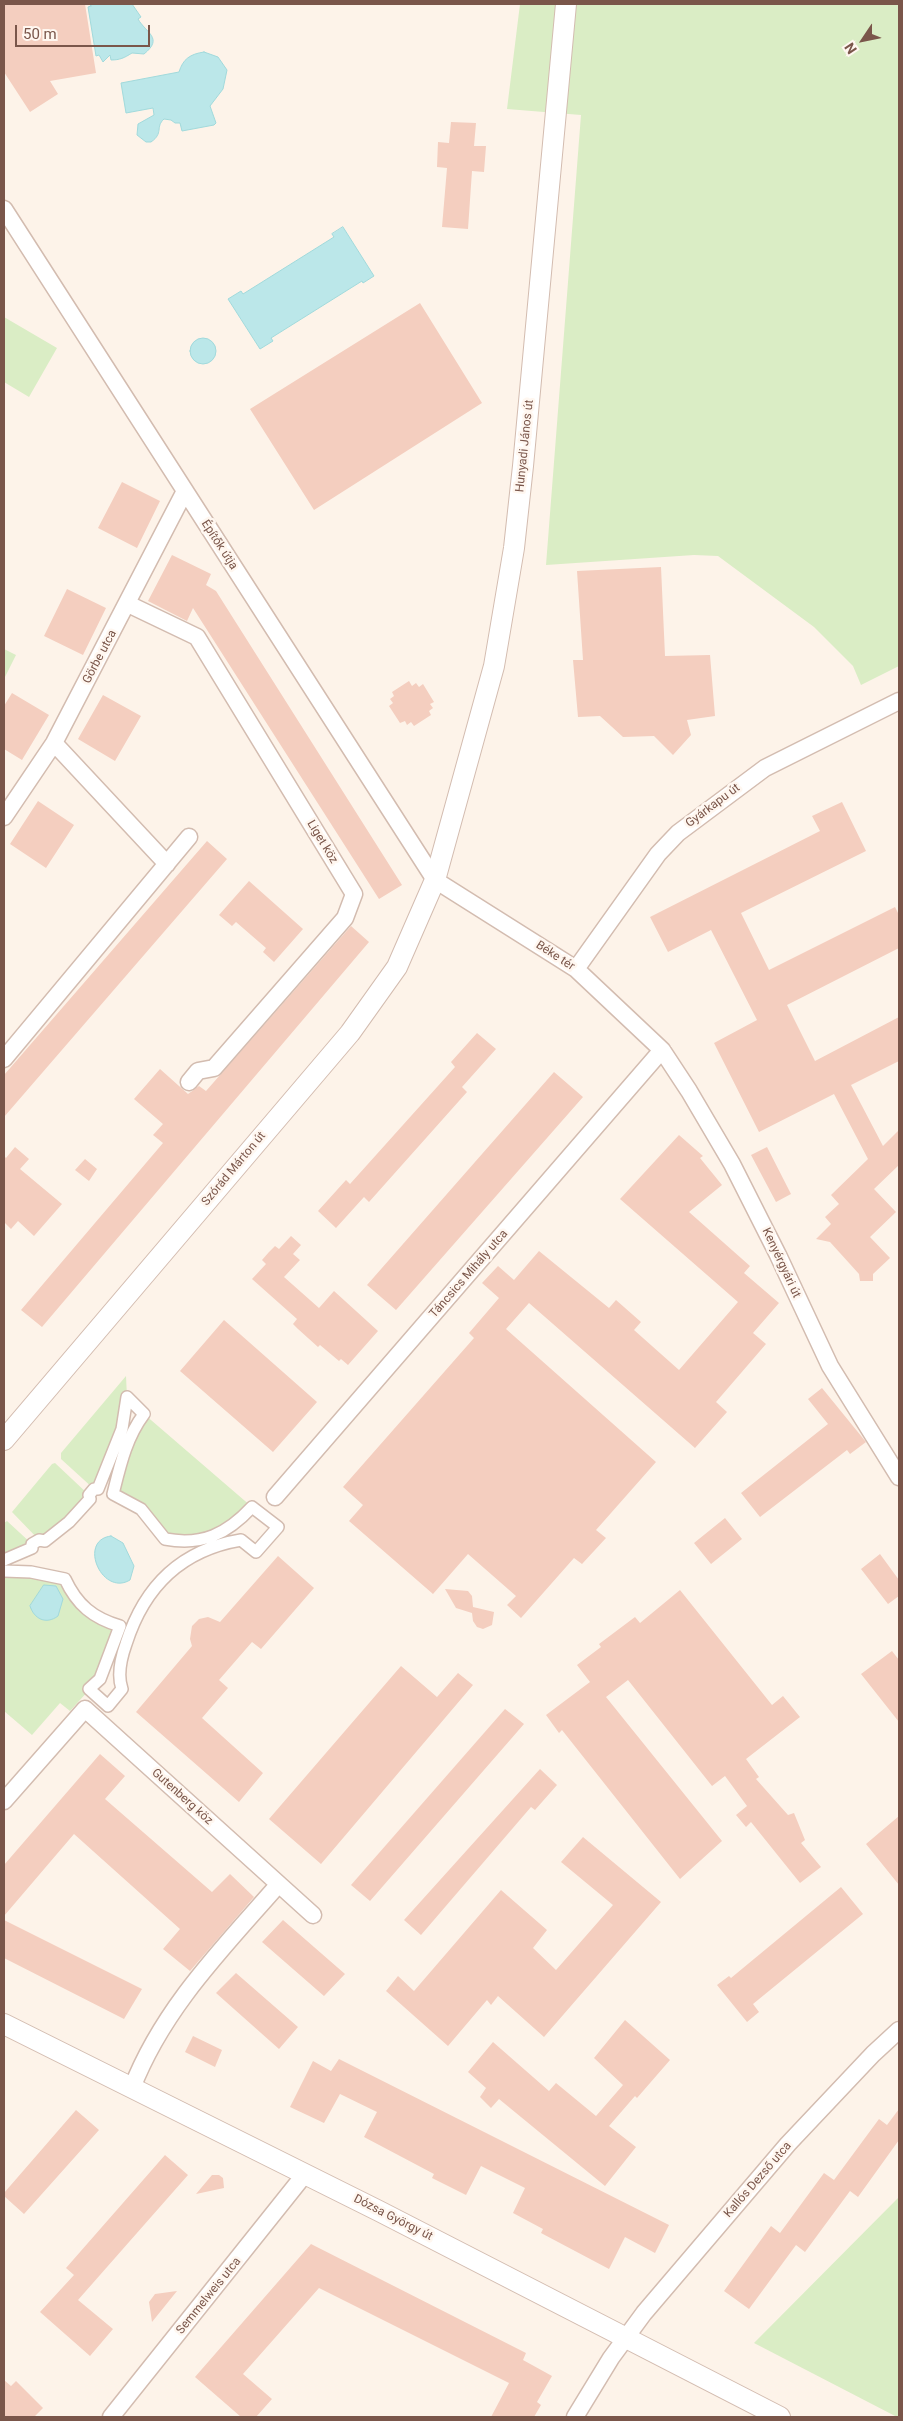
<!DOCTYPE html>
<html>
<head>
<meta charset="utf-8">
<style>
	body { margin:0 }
	#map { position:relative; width:903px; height:2421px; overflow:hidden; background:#fdf3e9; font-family:Roboto,sans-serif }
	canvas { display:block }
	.frame { position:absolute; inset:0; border:5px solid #7a564a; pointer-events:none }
	.north { position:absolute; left:838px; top:15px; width:50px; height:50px; -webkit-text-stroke:4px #fff7f0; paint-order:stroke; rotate:236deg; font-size:14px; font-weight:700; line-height:20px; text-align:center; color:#7a564a }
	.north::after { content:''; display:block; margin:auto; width:18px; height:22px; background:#7a564a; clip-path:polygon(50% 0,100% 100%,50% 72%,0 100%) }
	.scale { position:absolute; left:15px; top:25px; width:135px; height:22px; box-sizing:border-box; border:2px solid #7a564a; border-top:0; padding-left:6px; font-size:15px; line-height:18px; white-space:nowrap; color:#7a564a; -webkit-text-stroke:4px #fff7f0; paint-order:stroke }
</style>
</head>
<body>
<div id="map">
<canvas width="903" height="2421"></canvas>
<div class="frame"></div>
<div class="north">N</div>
<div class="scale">50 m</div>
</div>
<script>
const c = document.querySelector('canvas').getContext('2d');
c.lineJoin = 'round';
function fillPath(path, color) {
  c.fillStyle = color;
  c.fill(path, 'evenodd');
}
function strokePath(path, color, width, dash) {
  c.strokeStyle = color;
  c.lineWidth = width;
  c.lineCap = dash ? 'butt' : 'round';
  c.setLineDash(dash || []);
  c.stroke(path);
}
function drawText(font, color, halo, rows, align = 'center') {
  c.font = font + ' Roboto,sans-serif';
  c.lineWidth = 5;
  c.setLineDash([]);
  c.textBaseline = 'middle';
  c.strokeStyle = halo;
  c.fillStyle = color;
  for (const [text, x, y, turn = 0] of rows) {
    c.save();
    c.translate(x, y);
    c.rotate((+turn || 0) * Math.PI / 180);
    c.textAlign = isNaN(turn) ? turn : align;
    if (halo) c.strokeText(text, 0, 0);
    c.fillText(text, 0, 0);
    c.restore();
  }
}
fillPath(new Path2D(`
	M520,4H899V666L861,685L853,666L814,627L718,556L694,555L546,565L581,115L507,109Z
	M4,317L57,348L29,397L4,382Z
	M4,649L16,655L4,679Z
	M126,1376L127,1397L122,1429L94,1489L61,1459V1453Z
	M144,1414L252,1507L224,1531L165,1539L152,1522L113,1494Z
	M55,1463L89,1495L90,1499L39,1540L12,1512L52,1464Z
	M7,1521L32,1544L4,1560V1523Z
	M4,1571L65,1579L71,1593L120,1626L89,1690L70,1711L60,1703L32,1735L4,1711Z
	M899,2197V2417H897L754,2343Z`), '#daedc5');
const water = new Path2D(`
	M89,4H132L141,17L138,19C146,33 164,38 144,54L132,53C124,58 120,60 111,60L110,55L103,62L99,55L96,56L88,7L91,6Z
	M204,52L218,57L227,70L223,89L210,106L216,123L214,125L182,131L180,123H175L171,120L164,119C155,127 164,133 151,142H146L137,135L138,124L154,115L153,108L126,113L121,83L179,72C183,59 190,54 204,52Z
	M343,227L374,276L363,283L362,281L271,338L273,341L260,349L228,299L241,291L243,294L334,237L332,234Z
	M190 351a13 13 0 1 1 26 0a13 13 0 1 1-26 0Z
	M111,1536L123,1543L134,1566L130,1580C102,1597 77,1540 111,1536Z
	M44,1585L56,1586L63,1599L58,1616C46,1625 34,1619 30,1606Z`);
fillPath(water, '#bbe7e9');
strokePath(water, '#a1d9db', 1);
fillPath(new Path2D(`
	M4,4H85L96,73L50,81L58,94L30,112L4,72Z
	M451,122L476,123L474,146H486L484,172L472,171L468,229L442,227L447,168L437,167L438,142L449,143Z
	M420,303L482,403L314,510L250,409Z
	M122,482L160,501L137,548L98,528Z
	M172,555L211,574L206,585L216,591L402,885L379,899L193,608L187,621L148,601Z
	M661,567L665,656L710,655L715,716L687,720L691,735L673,755L654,736L623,737L600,716L578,717L573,660H583L577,571Z
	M67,589L106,608L83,655L44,636Z
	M409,681L412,686L416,683L419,687L423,684L434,702L430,704L433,708L429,711L431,715L414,726L411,722L407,725L405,721L400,723L389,706L393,703L390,699L394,696L392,692Z
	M12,693L49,715L22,760L4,749V706Z
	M103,695L141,716L115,761L78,739Z
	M38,801L74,825L46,868L10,844Z
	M842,802L866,851L741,913L769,970L895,907L899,915V948L787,1005L815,1061L899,1017V1061L851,1085L883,1146L899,1130V1165L874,1189L896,1212L870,1237L890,1258L873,1274V1281H860L859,1274L830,1242L816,1239L831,1224L825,1217L839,1204L831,1195L868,1159L834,1094L759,1132L714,1043L757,1020L711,930L668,952L650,917L820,831L812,816Z
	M207,841L227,859L4,1117V1075Z
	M249,881L303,929L274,962L263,952L266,948L236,922L232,926L219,915Z
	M351,926L369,942L42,1327L21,1310L163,1143L153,1135L163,1124L134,1099L160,1069L188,1094L199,1086L206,1091Z
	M477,1033L496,1049L462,1087L467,1092L369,1202L364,1197L336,1228L318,1211L346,1180L350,1184L455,1067L451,1062Z
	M554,1072L583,1097L396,1310L367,1285Z
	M679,1135L703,1156L700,1158L722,1185L689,1212L750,1266L744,1273L779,1303L753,1333L766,1344L716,1402L727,1412L695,1448L529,1303L506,1329L656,1462L596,1530L606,1538L582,1564L574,1558L521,1618L507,1605L516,1596L468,1554L433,1594L349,1521L363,1505L343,1487L474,1338L469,1333L499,1298L482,1283L498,1266L514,1280L539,1251L609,1308L616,1300L641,1322L634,1330L679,1370L738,1302L620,1199Z
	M15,1147L29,1159L20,1169L62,1204L34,1236L18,1221L11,1229L4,1222V1156L6,1158Z
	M767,1147L791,1194L776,1202L751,1155Z
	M85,1159L97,1169L89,1181L75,1170Z
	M291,1236L301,1245L293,1254L300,1260L284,1277L319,1308L334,1291L378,1331L348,1365L341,1359L339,1361L320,1345L318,1347L298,1329L293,1324L297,1319L252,1279L266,1264L262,1260L269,1252L275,1246L279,1249Z
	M224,1320L317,1402L273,1452L180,1371Z
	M822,1388L866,1442L850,1454L847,1450L760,1517L741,1493L828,1424L808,1399Z
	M725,1518L742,1539L711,1564L694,1543Z
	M880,1554L899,1580V1596L888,1604L861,1569Z
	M278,1556L314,1588L261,1649L252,1642L219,1680L228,1688L202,1718L263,1773L239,1802L136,1712L192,1646L190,1639L192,1626L199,1619L208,1617L220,1622Z
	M445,1589L468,1591L472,1596L473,1607L494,1612L492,1625L483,1629L477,1627L473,1621L472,1613L456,1608Z
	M680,1590L772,1705L783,1696L800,1717L746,1759L759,1777L756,1779L788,1815L794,1813L805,1840L801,1843L821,1867L800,1883L751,1822L746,1827L736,1815L747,1806L725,1776L712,1786L628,1680L606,1697L722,1841L680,1879L562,1730L559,1733L546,1715L590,1682L577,1665L601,1647L599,1644L635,1617L640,1623Z
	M892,1651L899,1660V1722L861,1674Z
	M401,1666L437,1697L458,1673L473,1685L321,1864L269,1819Z
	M505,1709L524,1724L370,1901L351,1885Z
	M100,1754L125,1776L105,1799L212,1892L230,1874L254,1897L190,1971L163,1949L180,1929L74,1834L4,1916V1865Z
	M540,1769L557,1785L535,1810L531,1807L421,1935L404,1920Z
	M899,1816V1885L866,1844Z
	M583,1837L661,1902L544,2037L498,1996L491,2005L487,2000L448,2046L386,1991L398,1976L414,1991L501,1890L547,1930L533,1948L556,1970L613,1905L561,1862Z
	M841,1887L863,1914L753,2004L759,2012L747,2022L717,1985L729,1976L731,1978Z
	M4,1920L142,1989L124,2019L4,1958Z
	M283,1920L345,1974L324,1996L262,1942Z
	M236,1973L298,2027L279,2049L216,1993Z
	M625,2020L670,2060L637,2098L635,2096L609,2126L636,2147L605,2186L499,2099L491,2108L480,2097L486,2088L468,2072L493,2042L549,2091L556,2083L596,2116L623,2085L594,2058Z
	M193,2036L222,2050L215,2067L185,2052Z
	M339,2059L669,2225L655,2253L625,2237L609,2269L541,2233L543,2229L513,2213L525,2188L481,2166L466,2195L432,2178L434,2174L364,2137L377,2112L340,2094L324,2123L290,2107L313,2061L331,2071Z
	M899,2109V2140L858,2197L850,2191L805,2252L796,2245L749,2309L724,2291L771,2226L780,2233L824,2173L834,2180L879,2119L887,2125Z
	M76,2110L99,2130L24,2214L4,2196V2193Z
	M165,2155L188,2175L78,2300L113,2329L90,2356L40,2312L74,2275L66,2268Z
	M212,2175H219L223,2178L224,2188L196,2194Z
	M311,2244L526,2353L523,2360L552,2376L537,2402L541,2405L534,2417H491L509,2383L319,2288L243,2374L272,2399L256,2417H241L195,2377Z
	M177,2291L152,2322L149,2302L155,2294Z
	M4,2380L11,2386L16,2381L43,2408L34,2417H4Z`), '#f4cebf');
const pedestrian = new Path2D(`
	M4,1560L32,1548V1544L39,1540L45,1541L69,1522L90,1499L89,1495L94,1489H98L122,1429L127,1397L144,1414C126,1438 120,1466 113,1494L141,1509L165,1539C202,1546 227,1534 252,1507L278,1527L256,1552L241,1540C181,1550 144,1587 126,1644C121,1658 117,1675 122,1689L108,1706L89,1689L100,1679L120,1626C93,1618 77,1605 65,1579L31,1572L4,1571`);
const minor = new Path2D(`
	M4,209L435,880L576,969L662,1050L689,1091L732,1164L778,1255L830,1366L899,1477
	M128,604L197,637L354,894L345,918L214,1068L198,1071L189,1082
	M54,743L167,864
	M4,817L54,743L185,491
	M576,969L658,854L678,833L765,768L899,701
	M4,1059L189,837
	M275,1497L662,1050
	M4,1801L85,1709L313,1915
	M132,2088C163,2008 223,1948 278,1885
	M111,2417L305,2174
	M575,2417L611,2358L644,2313L788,2144L873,2054L899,2030`);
const tertiary = new Path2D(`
	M4,1440L350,1033L397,967L435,880L494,666L514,548L523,466L566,4
	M4,2024L379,2211L780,2417`);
strokePath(pedestrian, '#d3bcb0', 14);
strokePath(minor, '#d3bcb0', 19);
strokePath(tertiary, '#d3bcb0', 22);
strokePath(pedestrian, '#fff', 11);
strokePath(minor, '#fff', 16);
strokePath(tertiary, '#fff', 20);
drawText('12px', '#7a564a', '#fff7f0', [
	["Hunyadi János út",525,446,-84],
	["Építők útja",219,545,57],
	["Görbe utca",100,657,-62],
	["Gyárkapu út",713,806,-37],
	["Liget köz",322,842,59],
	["Béke tér",555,956,33],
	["Szórád Márton út",234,1169,-50],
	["Kenyérgyári út",781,1263,65],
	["Táncsics Mihály utca",469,1274,-49],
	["Gutenberg köz",182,1797,42],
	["Kallós Dezső utca",758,2180,-49],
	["Dózsa György út",393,2218,27],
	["Semmelweis utca",209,2296,-51]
]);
</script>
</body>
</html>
